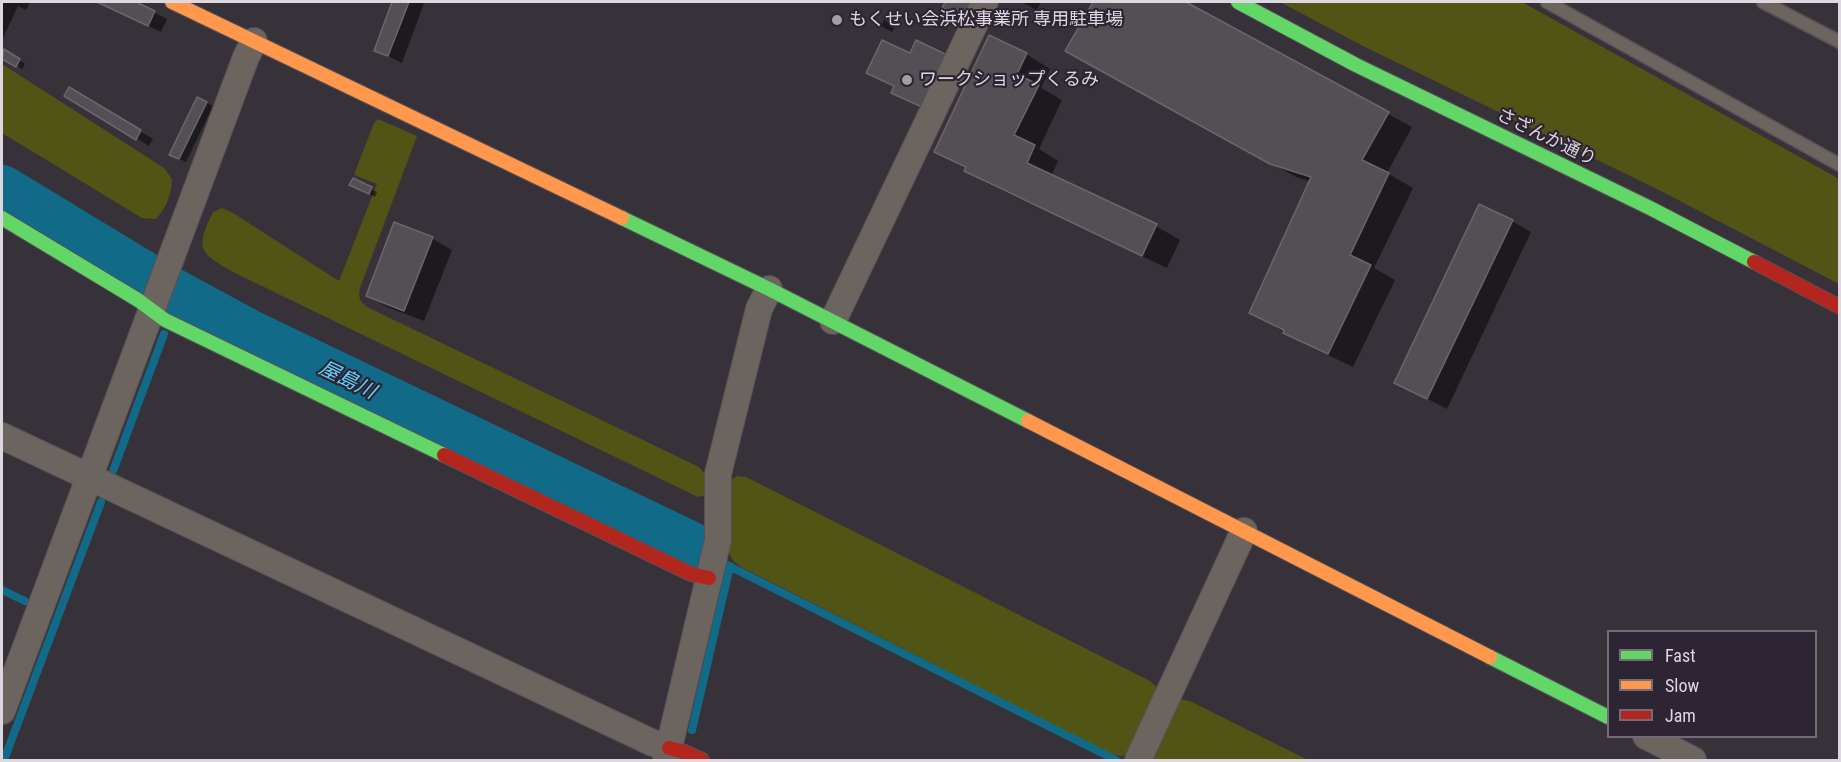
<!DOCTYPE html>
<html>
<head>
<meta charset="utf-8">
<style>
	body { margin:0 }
	#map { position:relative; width:1841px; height:762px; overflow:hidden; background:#37323a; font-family:"Roboto Condensed",sans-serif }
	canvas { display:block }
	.frame { position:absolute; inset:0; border:3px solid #ddd7e0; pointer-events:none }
	.legend { position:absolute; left:1607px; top:630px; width:210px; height:108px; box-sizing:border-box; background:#2d2533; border:2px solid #736c78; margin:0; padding:8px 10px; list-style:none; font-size:18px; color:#ddd7e0 }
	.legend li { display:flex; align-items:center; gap:12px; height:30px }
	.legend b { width:30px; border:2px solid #736c78 }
</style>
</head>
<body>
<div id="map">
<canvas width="1841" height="762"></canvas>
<div class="frame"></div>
<ul class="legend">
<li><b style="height:8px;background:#63d668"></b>Fast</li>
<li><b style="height:8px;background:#ff974d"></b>Slow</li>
<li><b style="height:8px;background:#b3261e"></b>Jam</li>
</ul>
</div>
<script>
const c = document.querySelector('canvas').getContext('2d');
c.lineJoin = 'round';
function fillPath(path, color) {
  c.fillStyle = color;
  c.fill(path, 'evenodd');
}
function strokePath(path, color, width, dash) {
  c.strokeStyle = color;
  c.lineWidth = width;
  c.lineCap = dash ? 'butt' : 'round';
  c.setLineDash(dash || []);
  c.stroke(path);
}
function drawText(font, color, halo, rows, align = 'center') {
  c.font = font + ' "Roboto Condensed","Noto Sans JP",sans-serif';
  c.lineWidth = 4.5;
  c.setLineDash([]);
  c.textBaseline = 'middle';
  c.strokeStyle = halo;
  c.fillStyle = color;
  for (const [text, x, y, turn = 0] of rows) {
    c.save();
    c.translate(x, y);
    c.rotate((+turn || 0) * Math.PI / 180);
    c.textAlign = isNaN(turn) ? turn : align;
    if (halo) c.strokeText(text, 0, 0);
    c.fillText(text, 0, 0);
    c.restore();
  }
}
fillPath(new Path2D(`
	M1280,2H1522L1839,179V284L1659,190L1365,47Z
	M2,64L164,168L172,179C171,195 167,207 156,219L142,218L2,133Z
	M378,119L417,136L360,288C358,298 360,302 367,307L699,467L706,475V495L698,497L270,290C257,283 212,264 205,252C198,240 208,223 213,212L222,208L233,213L339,281L377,184L354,175L374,123Z
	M737,476L746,477L1150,681L1157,687L1159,696L1131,753L1121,756L1111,754L741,567C733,562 730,557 728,548L730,481Z
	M1181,699L1190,701L1308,760H1146L1173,701Z`), '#515415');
fillPath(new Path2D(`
	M2,2H30L26,10L18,6L2,40Z
	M98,2H133L167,19L161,32Z
	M394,2L424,3L402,63L376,50Z
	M1021,2H1041L1037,10Z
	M1094,2H1183L1412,127L1387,173L1413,188L1374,268L1395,280L1353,367L1309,346L1251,313L1311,182L1296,177L1067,51Z
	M884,20L895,26L892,32L881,26Z
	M2,49L25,64L22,69L2,57Z
	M1026,54L1050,69L1041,88L1062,100L1039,149L1058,161L1051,176L1156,226L1180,240L1167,268L990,185L966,171L967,168L936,151Z
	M70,89L153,139L149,146L66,96Z
	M198,99L213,106L186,162L177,158Z
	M357,188L371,189L377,192L375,197Z
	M1512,221L1531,232L1447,409L1395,382Z
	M395,224L433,239L452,250L424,321L387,307L368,296Z`), '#0007');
strokePath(new Path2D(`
	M173,311L179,296
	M113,471L164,334
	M723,563L1116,760
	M2,590L25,601
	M692,730L730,566
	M4,760L101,502`), '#116b88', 8);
strokePath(new Path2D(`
	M2,190L165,289L248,334L702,552`), '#116b88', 50);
const building = new Path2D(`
	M97,2H136L155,11L148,26Z
	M392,2H409L388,56L374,51Z
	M945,2H972L964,18L942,8Z
	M1093,2H1186L1389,112L1362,160L1389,173L1350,255L1371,265L1328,354L1283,333L1284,330L1249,313L1311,177L1270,164L1065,51Z
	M989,35L1027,53L1017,74L1039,85L1014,135L1035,145L1027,163L1157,224L1142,256L964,171L966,167L934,152Z
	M882,40L910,53L916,40L947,55L922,107L891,93L894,86L866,73Z
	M4,49L20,59L16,67L2,59Z
	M69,87L141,130L136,140L64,96Z
	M197,97L207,102L179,159L169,155Z
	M353,178L372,187L369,194L349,185Z
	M1479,204L1513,220L1427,399L1394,383Z
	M394,222L433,237L404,311L366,296Z`);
fillPath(building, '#544f54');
strokePath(building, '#6b666c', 1.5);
const lane = new Path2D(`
	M1547,2L1840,165
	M1763,2L1840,42`);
const street = new Path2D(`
	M833,321L985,2
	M2,436L653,743L669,748
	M2,711L246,57L254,41
	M1646,736L1693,760
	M666,760L718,540V474L759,309L769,289
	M1138,760L1244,531`);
const fast = new Path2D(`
	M1238,2L1356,65L1650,208L1754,262
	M2,218L138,300L165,320L444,455
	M622,218L769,289L1028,421
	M1490,657L1608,717`);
const slow = new Path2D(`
	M172,2L622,218
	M1028,421L1490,657`);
const jam = new Path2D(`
	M1754,262L1840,307
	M444,455L691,574L709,578
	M669,748L685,752L702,760`);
strokePath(lane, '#555157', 15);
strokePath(street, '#555157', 28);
strokePath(fast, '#555157', 16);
strokePath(slow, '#555157', 16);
strokePath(jam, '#555157', 16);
strokePath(lane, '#6c645e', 12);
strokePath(street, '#6c645e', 26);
strokePath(fast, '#63d668', 14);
strokePath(slow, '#ff974d', 14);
strokePath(jam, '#b3261e', 14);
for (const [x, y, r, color] of [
	[837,20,6,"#a39da6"],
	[907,80,6,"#a39da6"]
]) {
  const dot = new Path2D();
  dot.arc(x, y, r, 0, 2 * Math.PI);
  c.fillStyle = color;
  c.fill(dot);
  strokePath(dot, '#2d2533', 2);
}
drawText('18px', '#ddd7e0', '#2d2533', [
	["もくせい会浜松事業所 専用駐車場",849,20],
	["ワークショップくるみ",919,80]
], 'left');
drawText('18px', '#ddd7e0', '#2d2533', [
	["さざんか通り",1546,138,26]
]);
drawText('italic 20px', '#61d3fd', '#2d2533', [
	["屋島川",347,381,26]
]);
</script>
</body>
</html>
